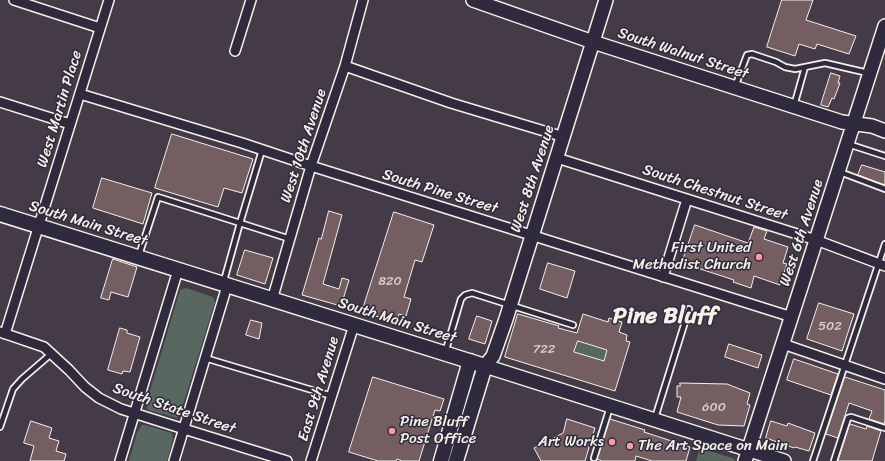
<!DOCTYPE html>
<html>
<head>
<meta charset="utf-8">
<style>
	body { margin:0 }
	canvas { display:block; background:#443a48 }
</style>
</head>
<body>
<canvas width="885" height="461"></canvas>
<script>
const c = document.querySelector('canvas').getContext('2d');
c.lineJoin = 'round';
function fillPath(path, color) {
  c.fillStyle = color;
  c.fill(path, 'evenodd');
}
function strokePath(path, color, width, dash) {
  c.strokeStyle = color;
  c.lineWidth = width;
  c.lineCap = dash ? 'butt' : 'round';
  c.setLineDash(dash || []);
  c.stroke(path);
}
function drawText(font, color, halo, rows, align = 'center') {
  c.font = font + ' Sriracha,sans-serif';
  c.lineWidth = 3;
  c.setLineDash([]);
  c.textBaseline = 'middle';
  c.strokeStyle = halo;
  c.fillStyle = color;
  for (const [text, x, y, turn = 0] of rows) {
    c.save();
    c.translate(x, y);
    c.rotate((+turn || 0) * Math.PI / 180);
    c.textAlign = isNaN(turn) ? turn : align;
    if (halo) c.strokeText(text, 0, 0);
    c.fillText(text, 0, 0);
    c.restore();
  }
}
fillPath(new Path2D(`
	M186,288L213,297L215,302L180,414L177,418L148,410L146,404L180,290Z
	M578,341L607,350L604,361L574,352Z
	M142,425H145L172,433L173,439L167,461H129L137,433Z
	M700,448L735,459L734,461H696Z`), '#586860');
const building = new Path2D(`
	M782,0H813L806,20L856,36L849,54L817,44L815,49L799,44L795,56L767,47Z
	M831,73L840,76L838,83H840L834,99L832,98L828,107L821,105Z
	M172,134L253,159L242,193L224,188L218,207L155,188Z
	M862,165L885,172V185L858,175Z
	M102,178L152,193L143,224L93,208Z
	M329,211L342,215L323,284L339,289L342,278L349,280L341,306L302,295L319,238L321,239Z
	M394,212L434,225L422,262L415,260L404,297L411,299L406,316L399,314L396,322L362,312Z
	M695,225L748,243L754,227L767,231L764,239L788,247L783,263L787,264L780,285L754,276L751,288L733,282L734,280L682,263Z
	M245,250L273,258L265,284L237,275Z
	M113,259L137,267L128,297L111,292L109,300L101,298Z
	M548,263L575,271L567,298L540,289Z
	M819,303L854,314L842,351L807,339Z
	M518,314L559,326L558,328L577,333L583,314L608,322L609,318L622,322L619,332L627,335L626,341L630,342L615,391L505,357ZM578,341L607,350L604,361L574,352Z
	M477,316L492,321L485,344L469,339Z
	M251,320L262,323L259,339L246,335Z
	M120,328L127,330V333L140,337L130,372L123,371L122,374L108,370Z
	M729,344L762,355L758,368L725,357Z
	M794,359L838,374L831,395L787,380Z
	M373,377L444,399L440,411L435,410L419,461H402L397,459L396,461H378L349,452Z
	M845,377L885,390V420L884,424L869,419L872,411L849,403L838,438L826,434Z
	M680,383L727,384L750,393L747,404L750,405L744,426L718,425L677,412L681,397H677V386H680Z
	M567,419L595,428L585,461H541L534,448L563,433Z
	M610,419L645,430L644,432L690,447L686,461H652L636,456L635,461H602L597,459Z
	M31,421L52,428L49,438L59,441L56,451L66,454L64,461H30L34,446L24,443Z
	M771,421L787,426L788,423L815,433L809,451L795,447L794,448L766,438Z
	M850,424L866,429L867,426L881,431L872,461H838Z`);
fillPath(building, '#745e62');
strokePath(building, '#f4f1e8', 1);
const lane = new Path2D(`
	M735,87L747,55L752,54L776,62L785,67L795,69L825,63L868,73
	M794,106L805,67
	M848,144L885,156
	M262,150L240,223L290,239
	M840,172L885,189
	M139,255L158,197L240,223L225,277L226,282
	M445,353L461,299L465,295L472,293L573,325
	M205,358L332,396
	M655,418L689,309
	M0,427L13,389L22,379L51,354
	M594,458L610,407
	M813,461L885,244
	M834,461L848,418L851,417L885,428`);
const street = new Path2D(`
	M14,0L100,28
	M235,51L251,0
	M345,66L451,103L564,137
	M80,94L242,143L311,166L792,317
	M0,102L70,124
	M557,158L816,240L885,266
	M663,277L687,199
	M272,300L311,166L345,66L363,0
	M0,332L44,347L69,370L85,387L99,398L121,409L184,429L287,461
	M5,334L109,0
	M783,344L885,379
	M120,461L178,270
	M174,461L227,286
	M311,461L354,325`);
const secondary = new Path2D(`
	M473,0L593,42L842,122L872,126L885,131
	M606,0L506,319L493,356L485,366L784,461
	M745,461L885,26`);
const primary = new Path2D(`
	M0,214L485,366L456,461
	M441,461L470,361`);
strokePath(lane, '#f4f1e8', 8);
strokePath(street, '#f4f1e8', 12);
strokePath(secondary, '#f4f1e8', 16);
strokePath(primary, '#f4f1e8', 17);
strokePath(lane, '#2f2a3d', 4.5);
strokePath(street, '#2f2a3d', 9);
strokePath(secondary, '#2f2a3d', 13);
strokePath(primary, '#2f2a3d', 14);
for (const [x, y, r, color] of [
	[759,257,4,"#ff9aa2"],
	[392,431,4,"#ff9aa2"],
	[612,442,4,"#ff9aa2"],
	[630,446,4,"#ff9aa2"]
]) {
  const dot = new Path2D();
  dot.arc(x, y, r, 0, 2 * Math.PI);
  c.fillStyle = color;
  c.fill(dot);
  strokePath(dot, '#2f2a3d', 1.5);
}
drawText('13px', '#d4ccc6', null, [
	["820",390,282],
	["502",830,327],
	["722",544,350],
	["600",714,408]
]);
drawText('15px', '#f4f1e8', '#2f2a3d', [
	["South Walnut Street",683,54,18],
	["West Martin Place",60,109,-73],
	["West 10th Avenue",304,146,-72],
	["West 8th Avenue",533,179,-72],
	["South Pine Street",440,192,17],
	["South Chestnut Street",715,193,18],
	["South Main Street",88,224,17],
	["West 6th Avenue",802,233,-72],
	["South Main Street",397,321,17],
	["East 9th Avenue",319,389,-73],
	["South State Street",174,409,19]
]);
drawText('15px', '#f4f1e8', '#2f2a3d', [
	["First United",751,248],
	["Methodist Church",751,265],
	["Pine Bluff",400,422,"left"],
	["Post Office",400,439,"left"],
	["Art Works",604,442],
	["The Art Space on Main",638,446,"left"]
], 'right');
drawText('bold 23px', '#f4f1e8', '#2f2a3d', [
	["Pine Bluff",665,317]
]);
</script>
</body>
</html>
